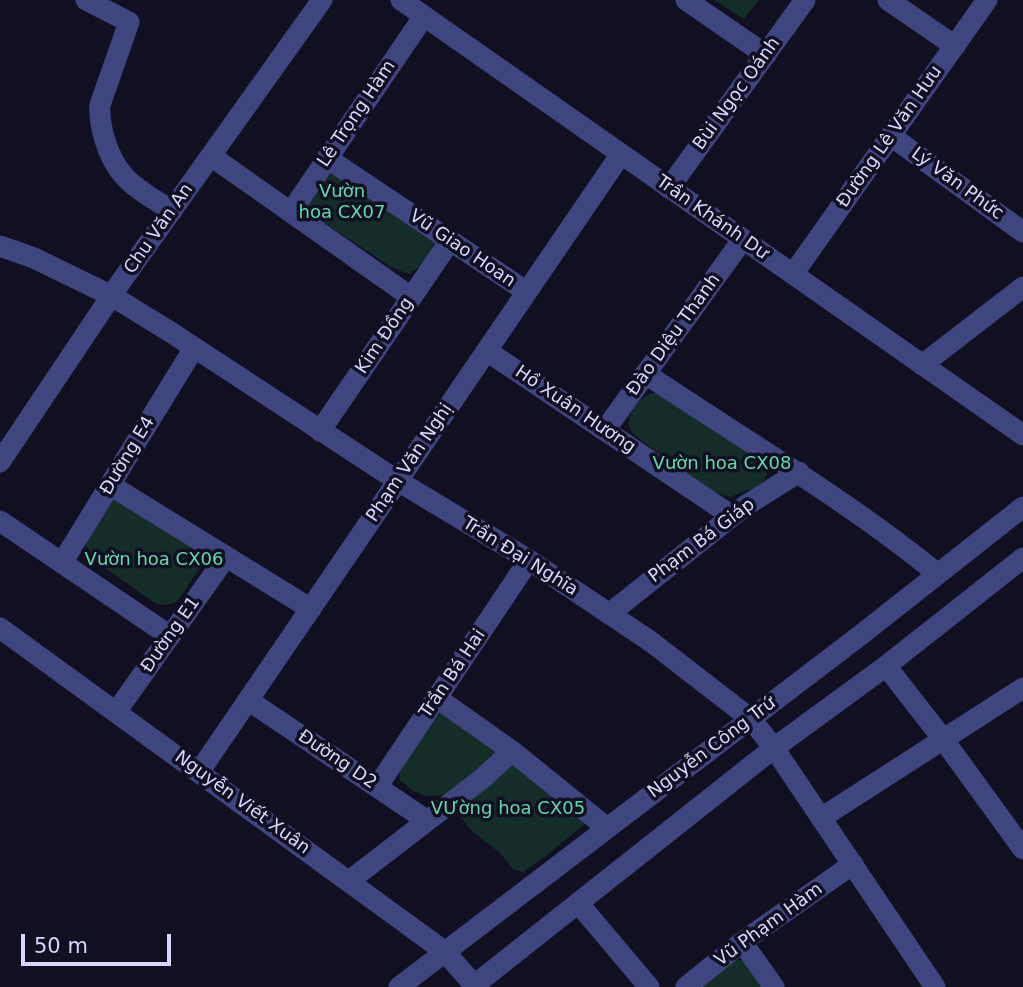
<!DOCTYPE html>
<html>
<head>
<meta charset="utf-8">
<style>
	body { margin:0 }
	#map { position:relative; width:1023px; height:987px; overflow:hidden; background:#111023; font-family:"DejaVu Sans",sans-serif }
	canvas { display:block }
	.scale { position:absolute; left:21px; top:934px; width:150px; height:32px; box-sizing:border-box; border:4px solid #d6d7fc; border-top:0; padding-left:9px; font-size:21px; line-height:24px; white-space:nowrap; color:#d6d7fc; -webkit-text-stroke:5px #111023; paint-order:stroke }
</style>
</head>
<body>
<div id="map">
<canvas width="1023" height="987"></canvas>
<div class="scale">50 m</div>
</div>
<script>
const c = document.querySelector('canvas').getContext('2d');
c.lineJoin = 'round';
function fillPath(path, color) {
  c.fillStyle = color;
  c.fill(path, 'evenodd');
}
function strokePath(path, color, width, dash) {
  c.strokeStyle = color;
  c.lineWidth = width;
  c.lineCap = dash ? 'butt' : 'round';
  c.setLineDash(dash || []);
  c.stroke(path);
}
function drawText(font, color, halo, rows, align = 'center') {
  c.font = font + ' "DejaVu Sans",sans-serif';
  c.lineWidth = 7;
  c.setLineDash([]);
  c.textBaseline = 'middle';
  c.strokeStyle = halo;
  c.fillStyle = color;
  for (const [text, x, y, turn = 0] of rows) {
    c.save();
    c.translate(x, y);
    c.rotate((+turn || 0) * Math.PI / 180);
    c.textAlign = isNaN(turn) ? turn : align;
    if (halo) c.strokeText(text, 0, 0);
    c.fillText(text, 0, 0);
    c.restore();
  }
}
fillPath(new Path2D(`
	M714,0H759L744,19Z
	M328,169L436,236C433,255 426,265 408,274L391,267L310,213L308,206Z
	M651,393H667L769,460C770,487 752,488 730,497L709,490L633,434L628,423C632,408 638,400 651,393Z
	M117,493L209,554L177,602L166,605L157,604L93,560L86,549V539Z
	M443,709L586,823L542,859L523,872L513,869L500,853L472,831L460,816L457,806L440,795L426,796L413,791L399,779L401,766Z
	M733,959L745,961L763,987H694Z`), '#142d28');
strokePath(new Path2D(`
	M86,0L129,22L100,105C99,117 101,126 104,137C116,180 137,188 172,211
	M401,0L1023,435
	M686,0L766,55
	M888,0L955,46
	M891,136L1023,232
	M211,156L411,297
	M327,158L527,292
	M669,188L805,0
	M291,212L424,16
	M0,246L34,258L112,296L172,333L398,481L529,560L650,641L751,719L774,748L935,987
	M793,274L987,0
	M487,351L732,516
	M922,365L1023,287
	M646,374C744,440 846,499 938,574
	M605,430L743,239
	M320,431L450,241
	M0,462L120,283L322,0
	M110,485L311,609
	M0,521L170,636
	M62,563L194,348
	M609,614L745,506L799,472
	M0,628L444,951L476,987
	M886,666L943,739L1023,849
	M437,698L512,751L607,828
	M248,700L426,820
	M116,712L226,557
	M199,772L621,154
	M377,787L529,560
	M821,818L1023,688
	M349,881L483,778L512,751
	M579,904L649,987
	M742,942L774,987
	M399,987L862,634L1023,507
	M472,987L774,748L886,666L1023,558
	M686,987L742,942L853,864`), '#3f467f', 21);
drawText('18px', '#d6d7fc', '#111023', [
	["Bùi Ngọc Oánh",737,94,-54],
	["Lê Trọng Hàm",357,114,-56],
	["Đường Lê Văn Hưu",890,137,-55],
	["Lý Văn Phức",957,184,36],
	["Trần Khánh Dư",712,218,35],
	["Chu Văn An",159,229,-55],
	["Vũ Giao Hoan",462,249,34],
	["Đào Diệu Thanh",674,335,-54],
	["Kim Đồng",385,336,-56],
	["Hồ Xuân Hương",575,410,34],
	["Đường E4",128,456,-59],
	["Phạm Văn Nghị",410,463,-56],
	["Phạm Bá Giáp",702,541,-37],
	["Trần Đại Nghĩa",520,557,32],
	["Đường E1",171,635,-55],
	["Trần Bá Hai",453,674,-56],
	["Nguyễn Công Trứ",712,748,-37],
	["Đường D2",337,760,34],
	["Nguyễn Viết Xuân",242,803,36],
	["Vũ Phạm Hàm",769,925,-36]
]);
drawText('18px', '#67d6aa', '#111023', [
	["Vườn",342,192],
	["hoa CX07",342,213],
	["Vườn hoa CX08",722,464],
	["Vườn hoa CX06",154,560],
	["VƯờng hoa CX05",508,809]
]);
</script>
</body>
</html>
